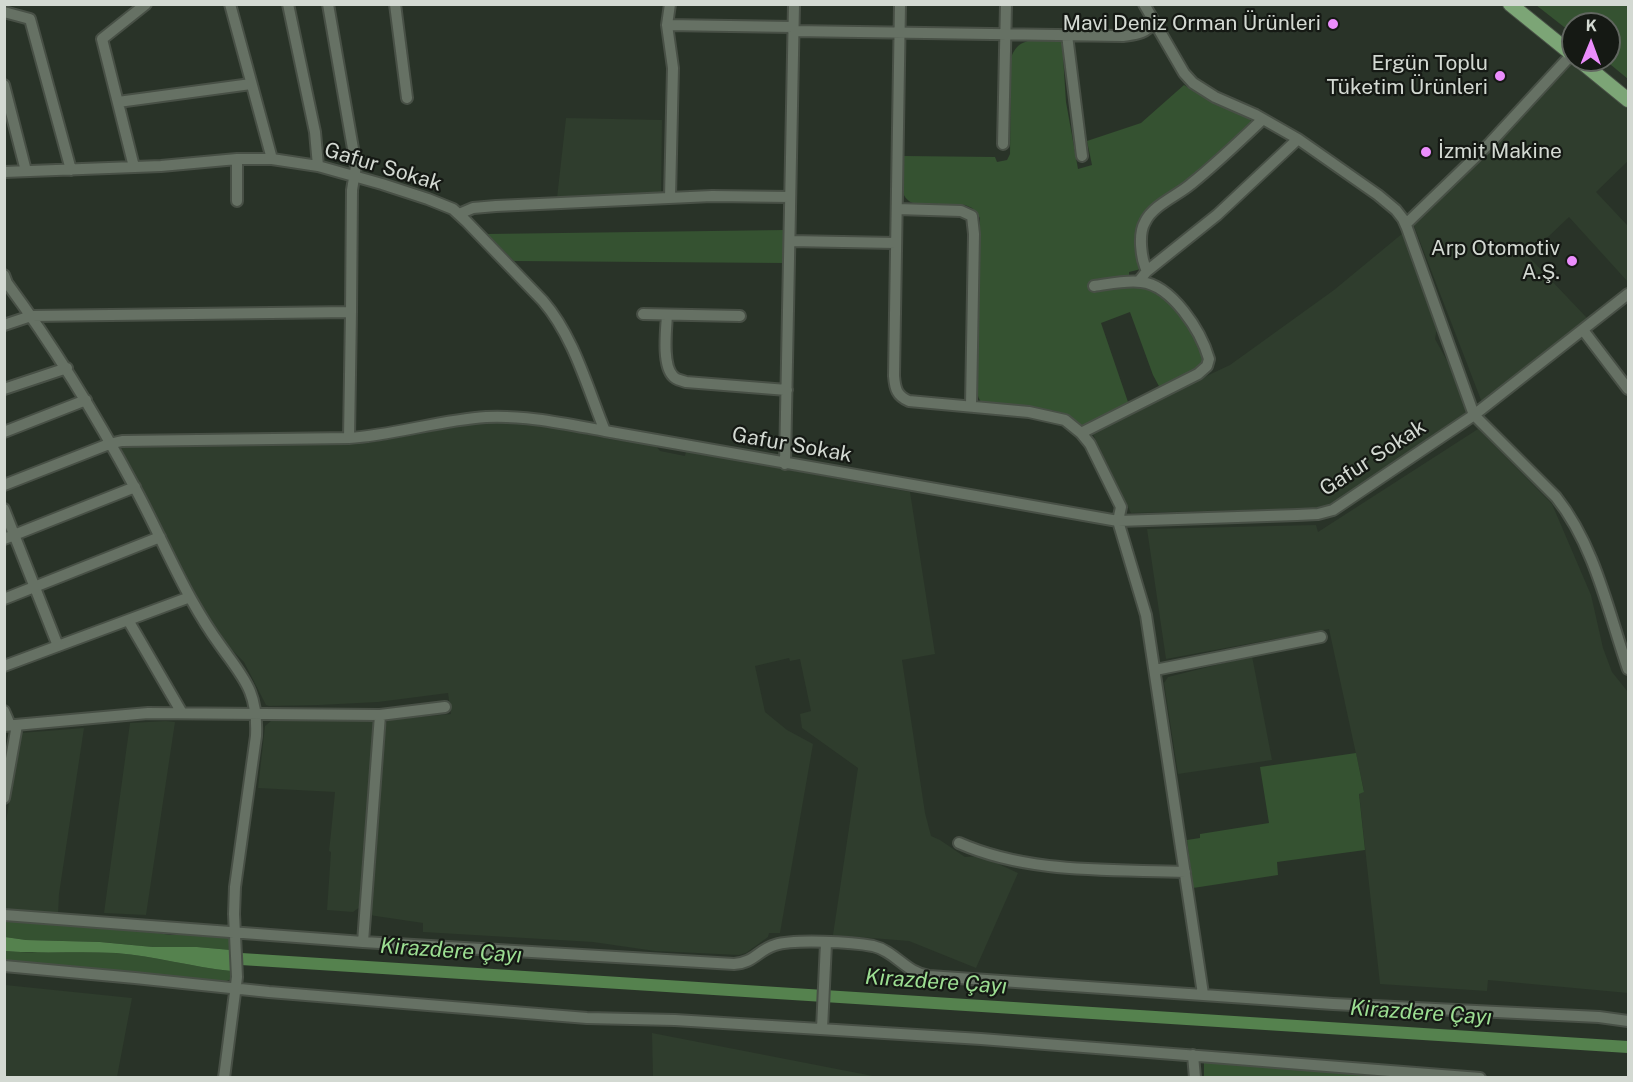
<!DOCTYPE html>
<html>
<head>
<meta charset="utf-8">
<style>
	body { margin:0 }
	#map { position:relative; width:1633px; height:1082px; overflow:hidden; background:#293328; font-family:"Public Sans",sans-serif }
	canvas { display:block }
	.frame { position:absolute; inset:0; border:6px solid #d3d9d2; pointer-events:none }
	.north { position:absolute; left:1561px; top:12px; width:60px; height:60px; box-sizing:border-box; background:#151914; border:2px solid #616660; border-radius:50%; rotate:1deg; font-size:16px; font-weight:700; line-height:24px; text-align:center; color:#d3d9d2 }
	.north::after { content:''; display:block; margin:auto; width:21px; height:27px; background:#eb8dfc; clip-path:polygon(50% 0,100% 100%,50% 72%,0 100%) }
</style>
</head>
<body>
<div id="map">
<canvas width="1633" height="1082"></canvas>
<div class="frame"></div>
<div class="north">K</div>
</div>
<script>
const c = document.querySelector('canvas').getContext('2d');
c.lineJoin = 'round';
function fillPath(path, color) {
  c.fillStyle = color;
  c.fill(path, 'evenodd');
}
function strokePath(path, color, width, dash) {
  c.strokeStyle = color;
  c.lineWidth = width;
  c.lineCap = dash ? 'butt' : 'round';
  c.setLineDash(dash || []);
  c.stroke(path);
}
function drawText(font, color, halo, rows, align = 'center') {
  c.font = font + ' "Public Sans",sans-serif';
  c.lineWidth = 4.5;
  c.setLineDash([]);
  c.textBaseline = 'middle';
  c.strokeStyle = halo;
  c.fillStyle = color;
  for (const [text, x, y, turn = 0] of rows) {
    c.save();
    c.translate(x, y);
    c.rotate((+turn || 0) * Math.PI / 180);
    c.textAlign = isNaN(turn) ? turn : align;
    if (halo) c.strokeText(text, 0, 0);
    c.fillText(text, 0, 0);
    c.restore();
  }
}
fillPath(new Path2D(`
	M1574,62L1628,107V161L1596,192L1628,226V282L1569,217L1528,256L1587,318L1487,400H1481L1414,226Z
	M566,118L662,120L661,194L557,198Z
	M1403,233L1437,328L1435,339L1450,366L1468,414L1338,503L1318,508L1131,513L1091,430L1230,365L1334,290Z
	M484,422H529L614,440L646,443L655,445L660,451L685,456L686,451L910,492L935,654L902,660L925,813L931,836L940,840L965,857L981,856L1018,873L976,968L909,941L833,935L858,768L802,728L800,714L811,711L800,659L790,661L789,658L755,666L765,712L787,730L813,744L780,933H769L768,937L746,953L739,955L655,951L593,942L423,932V923L369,915L374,852H376L385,727L388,720L451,714L448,693L378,702L319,705L269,706L266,705L244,662L223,641L212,626L120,449L124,447L368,443Z
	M1478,429L1552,504L1591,595L1603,648L1612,672L1628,692V993L1488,980L1487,991L1380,984L1359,793L1364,791L1329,629L1166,659L1147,529L1316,525L1318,532Z
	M1252,656L1272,760L1178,774L1164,683L1168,677Z
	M166,721L175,722L146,915L104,913L130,723Z
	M271,721H375L360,907L353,912L327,910L331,852L329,851L331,833L335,792L258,788L265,726Z
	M84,728L59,894L58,915L5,911V828L20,733Z
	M5,985L132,998L117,1077H5Z
	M652,1033L878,1077H653Z`), '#2f3d2d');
fillPath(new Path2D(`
	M1536,5H1628V79L1605,60H1609V24H1573V34Z
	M1062,41L1066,102L1078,169L1092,165L1087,141L1141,123L1184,85L1211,101L1248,116L1252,123L1197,177L1147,210L1141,269L1129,272V278L1089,282L1090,290L1143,286L1170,299L1205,349L1206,364L1161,390L1153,375L1130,312L1101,323L1129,405L1081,428L1056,411L984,404C976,399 977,389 976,380L980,218L972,208L965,205L913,203C896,197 902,171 903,156L995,157L997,162L1007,160L1010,154L1011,58C1019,34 1040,41 1062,41Z
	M785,230V263L514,261L487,234Z
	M1356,753L1364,792L1359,794L1365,850L1277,862L1278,875L1193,888L1187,840L1200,838V834L1269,823L1260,767Z
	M5,920L76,926L135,929L170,935L200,933L231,936V950L197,947H153L101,942L26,940L5,937Z
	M4,951C42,954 79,951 116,953C155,956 192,967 231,971L232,979L220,983L118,971L5,961Z
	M1204,1061L1446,1077H1204Z`), '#355231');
fillPath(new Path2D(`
	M5,937L26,940L100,942L153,947H197L231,950V971C192,967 155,956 116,953C79,951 42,954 5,951Z`), '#55824e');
strokePath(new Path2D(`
	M241,959L1628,1047`), '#55824e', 12);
const minor = new Path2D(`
	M230,4L272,159
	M288,4L315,132L318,166
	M328,4L356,166L352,190L351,312
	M395,4L407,98
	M900,4L894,376C895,389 897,396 909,401L1029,412L1065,420L1081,433L1090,444L1121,507L1118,521L1146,615L1203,994
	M1144,4L1184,73L1193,83L1215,97L1256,115L1298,139L1378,195L1396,210L1403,219L1407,228L1474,415L1556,497C1595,546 1608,611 1628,669
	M4,12L30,19L71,170
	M667,25L793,27
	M793,31L1123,36C1137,34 1145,34 1154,22
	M1067,35L1082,156
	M4,85L26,171
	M118,102L251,84
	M1003,144L1006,4
	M134,167L102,39L146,4
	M4,172L161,166L237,159H272L318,166L382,184L428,199L453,209L466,221L543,301C574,337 587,387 605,431L1118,521L1297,515L1318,514L1333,510L1474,415L1628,294
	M670,197L673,68L667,25L670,4
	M237,201V159
	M897,209L961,211L972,216L974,234L971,405
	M459,214L473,208L496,206L712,196L790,197
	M1406,224L1490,143L1572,54
	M790,241L896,243
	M1147,271C1141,259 1138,234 1145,222C1153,205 1177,196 1191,184C1216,164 1240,141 1263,119
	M4,275L7,283C55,348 97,417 135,488C155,525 171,563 191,599C200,615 209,630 220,645C244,679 258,691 256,736L235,887L234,914L237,977L224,1078
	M1139,281L1147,271L1217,215L1298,139
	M643,314L740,316
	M667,315C666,331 662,365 673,376C676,380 681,380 686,382L787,390
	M4,325L31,316L351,312L349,438C395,435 440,420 486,417C526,415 566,424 605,431
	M1583,330L1628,389
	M4,389L67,368
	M4,432L86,400
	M1081,433L1198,374L1207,366L1209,359C1201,331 1172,285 1141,282C1126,280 1109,284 1094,286
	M785,464L794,4
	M4,485L109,444L122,441L349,438
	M4,509L58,646
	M4,539L135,487
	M4,599L160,537
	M128,620L182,713
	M4,666L190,597
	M1155,670L1321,637
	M4,711L10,725
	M4,726L148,713L380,715L445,707
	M4,798L17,725
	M959,843C1029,874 1109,869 1185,872
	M4,915L363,942L734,964C754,963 758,950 775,945C794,939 852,942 873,946C895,951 906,973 929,976L1333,1004L1599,1017L1628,1021
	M363,942L380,715
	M4,966L135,978L269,992L587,1018L675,1020L981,1039L1480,1078
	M822,1029L826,943
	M1193,1055L1195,1078`);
const major = new Path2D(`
	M1510,4L1573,55
	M1579,60L1628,100`);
strokePath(minor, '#485046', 14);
strokePath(major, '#485046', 16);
strokePath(minor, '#667164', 10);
strokePath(major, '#7ca576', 14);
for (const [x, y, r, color] of [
	[1333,24,6,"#eb8dfc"],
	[1500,76,6,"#eb8dfc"],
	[1426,152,6,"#eb8dfc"],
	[1572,261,6,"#eb8dfc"]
]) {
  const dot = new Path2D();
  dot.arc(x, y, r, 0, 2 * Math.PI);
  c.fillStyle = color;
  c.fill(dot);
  strokePath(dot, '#151914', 2);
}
drawText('21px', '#d3d9d2', '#151914', [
	["Mavi Deniz Orman Ürünleri",1321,24],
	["Ergün Toplu",1488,64],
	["Tüketim Ürünleri",1488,88],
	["İzmit Makine",1438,152,"left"],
	["Arp Otomotiv",1560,249],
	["A.Ş.",1560,273]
], 'right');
drawText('21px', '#d3d9d2', '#151914', [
	["Gafur Sokak",383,167,17],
	["Gafur Sokak",792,445,10],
	["Gafur Sokak",1373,458,-33]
]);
drawText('italic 22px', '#9cde92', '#151914', [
	["Kirazdere Çayı",451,951,4],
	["Kirazdere Çayı",936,982,4],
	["Kirazdere Çayı",1421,1013,4]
]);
</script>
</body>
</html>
